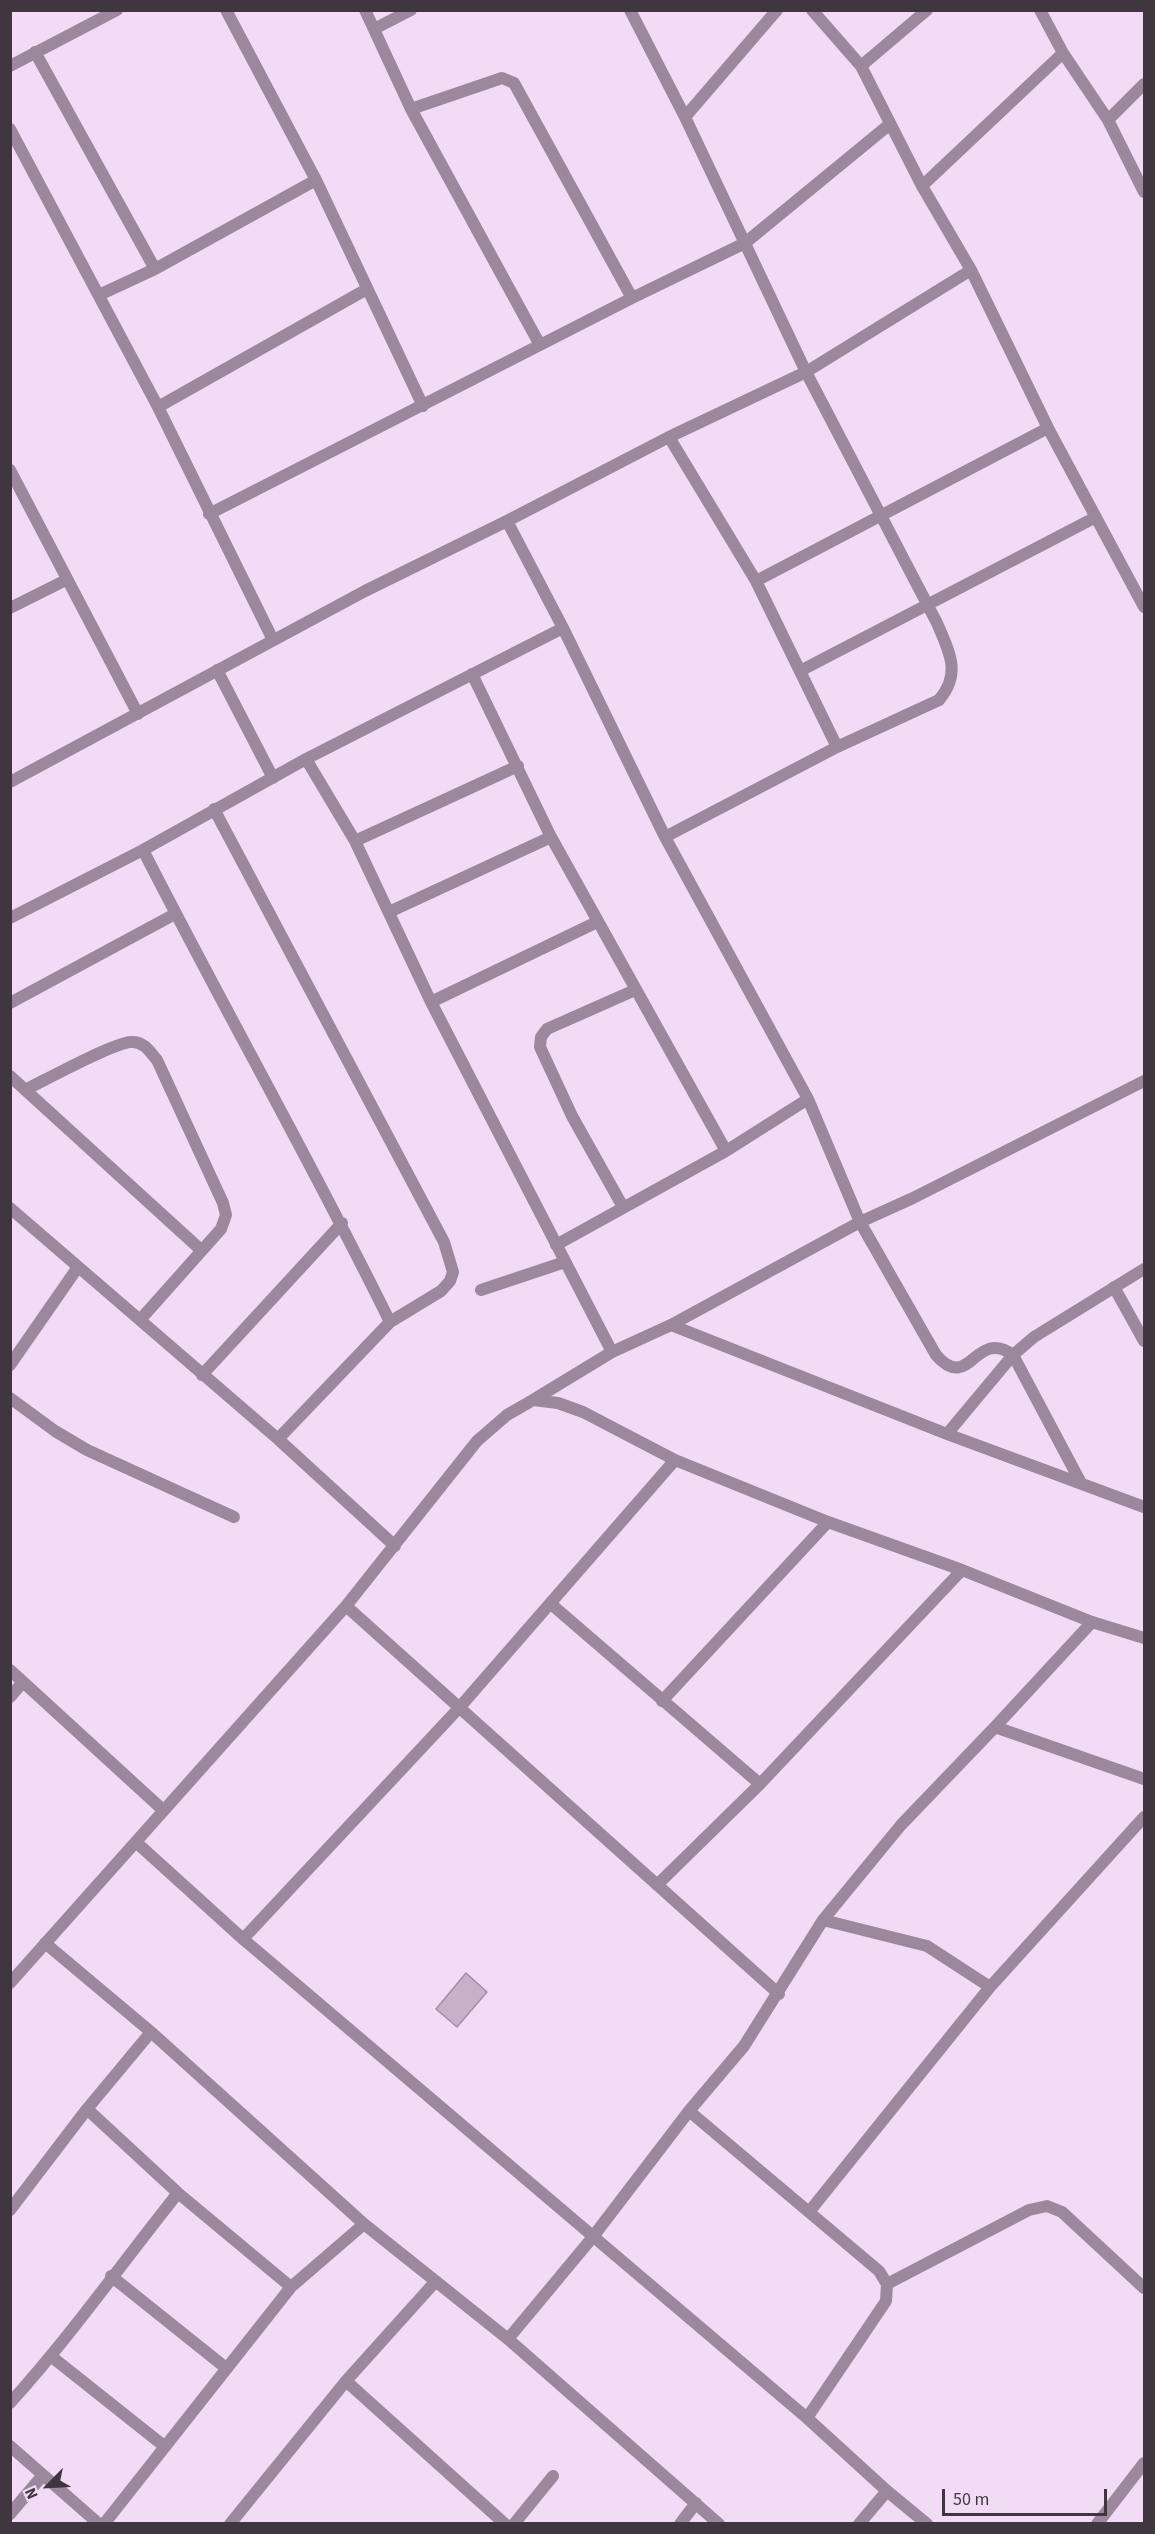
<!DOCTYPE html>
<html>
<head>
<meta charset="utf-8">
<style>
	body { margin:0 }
	#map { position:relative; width:1155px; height:2534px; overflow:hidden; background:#f2dcf5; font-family:"Source Sans 3",sans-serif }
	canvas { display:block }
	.frame { position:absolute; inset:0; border:12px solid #3f3640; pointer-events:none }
	.north { position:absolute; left:18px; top:2456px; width:60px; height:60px; -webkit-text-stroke:4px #f2dcf5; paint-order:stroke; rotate:246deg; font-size:16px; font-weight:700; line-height:24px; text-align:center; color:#3f3640 }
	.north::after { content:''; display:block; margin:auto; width:21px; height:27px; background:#3f3640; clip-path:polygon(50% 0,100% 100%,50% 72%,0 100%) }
	.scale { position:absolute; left:942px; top:2489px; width:165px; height:27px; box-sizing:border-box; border:3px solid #3f3640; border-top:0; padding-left:8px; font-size:18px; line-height:21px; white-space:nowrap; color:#3f3640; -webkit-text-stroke:4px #f2dcf5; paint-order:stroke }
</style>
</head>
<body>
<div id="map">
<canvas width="1155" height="2534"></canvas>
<div class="frame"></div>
<div class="north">N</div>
<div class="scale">50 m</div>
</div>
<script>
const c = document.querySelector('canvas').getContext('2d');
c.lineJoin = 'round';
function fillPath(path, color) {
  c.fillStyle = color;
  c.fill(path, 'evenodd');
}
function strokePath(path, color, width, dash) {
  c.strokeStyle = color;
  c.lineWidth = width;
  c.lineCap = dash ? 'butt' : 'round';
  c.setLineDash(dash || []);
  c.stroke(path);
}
const building = new Path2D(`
	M466,1973L487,1992L457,2027L436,2009Z`);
fillPath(building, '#c6b1c9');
strokePath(building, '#a28ea5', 1.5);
strokePath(new Path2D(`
	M226,10L316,180L423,406
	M365,10L411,109L540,345
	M630,10L685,117L806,372L937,623C949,652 962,673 939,700L837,747L665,837
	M812,10L861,66L922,186L971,270L1048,428L1144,607
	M1040,10L1063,53L1108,120L1144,192
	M374,29L411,10
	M35,52L155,269
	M10,66L117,10
	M861,66L927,10
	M411,109L502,78L514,83L632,298
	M685,117L777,10
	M1108,120L1144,84
	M10,129L158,407L273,640
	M922,186L1063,53
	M99,295L155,269L316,180
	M158,407L367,289
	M669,437L756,581L837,747
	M10,470L138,714
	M209,514L632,298L745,243L890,124
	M507,521L563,628L665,837L808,1099L860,1222L936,1355C970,1394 975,1327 1013,1355L1081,1483
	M756,581L1048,428
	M10,608L66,580
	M217,670L273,778
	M800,671L1096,517
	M472,674L551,837L726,1151
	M306,759L355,841L431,1002L612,1352
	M10,782L365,591L507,521L669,437L806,372L971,270
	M214,809L444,1242L453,1272L450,1281L441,1291L390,1322L278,1439
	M355,841L518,766
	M143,850C224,1009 312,1163 390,1322
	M389,912L551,837
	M10,918L143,850L306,759L563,628
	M431,1002L597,922
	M10,1003L175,914
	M10,1076L201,1250
	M27,1089C47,1079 113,1043 131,1042C144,1041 150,1052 157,1060L223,1203L226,1215L221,1229L140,1320
	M623,1207L572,1116L540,1047L541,1037L547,1029L635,990
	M10,1208L278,1439L395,1546
	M556,1245L726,1151L808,1099
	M1114,1287L1144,1341
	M481,1290L565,1262
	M671,1325L947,1434L1144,1507
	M10,1365L78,1267
	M202,1375L342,1223
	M10,1398L55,1431L87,1450L234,1517
	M533,1400L612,1352L671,1325L860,1222L913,1198L1144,1081
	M947,1434L1013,1355L1034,1337L1144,1269
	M551,1604L760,1784
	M346,1606L779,1994
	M10,1670L163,1810
	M10,1697L23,1682
	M662,1701L828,1522
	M995,1727L1144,1779
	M137,1843L243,1939L807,2418L887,2491L927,2524
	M657,1885L760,1784L962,1570
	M823,1920L927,1946L990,1987
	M243,1939L459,1708L675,1460
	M45,1943L151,2032L364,2224L508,2339L719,2524
	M10,1983L346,1606L477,1441L507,1415L533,1400L558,1403L583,1412L675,1460L828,1522L962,1570L1092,1622L1144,1638
	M87,2109L178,2193L291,2287
	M689,2111L879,2271L887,2284L886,2301L807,2418
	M10,2210L87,2109L151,2032
	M809,2212L990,1987L1144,1817
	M111,2276L226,2368
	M887,2284L1029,2210L1047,2206L1062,2212L1144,2288
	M508,2339L592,2238L689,2111L744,2046L823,1920L901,1825L995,1727L1092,1622
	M52,2357L164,2446
	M346,2381L505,2524
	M10,2403C70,2337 122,2263 178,2193
	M10,2446L99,2524
	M10,2514L43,2475
	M104,2524L291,2287L364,2224
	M230,2524L346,2381L435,2282
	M514,2524L553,2476
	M680,2524L696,2503
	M859,2524L887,2491
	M1097,2524L1144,2463`), '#9b889d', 12);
</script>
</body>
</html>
